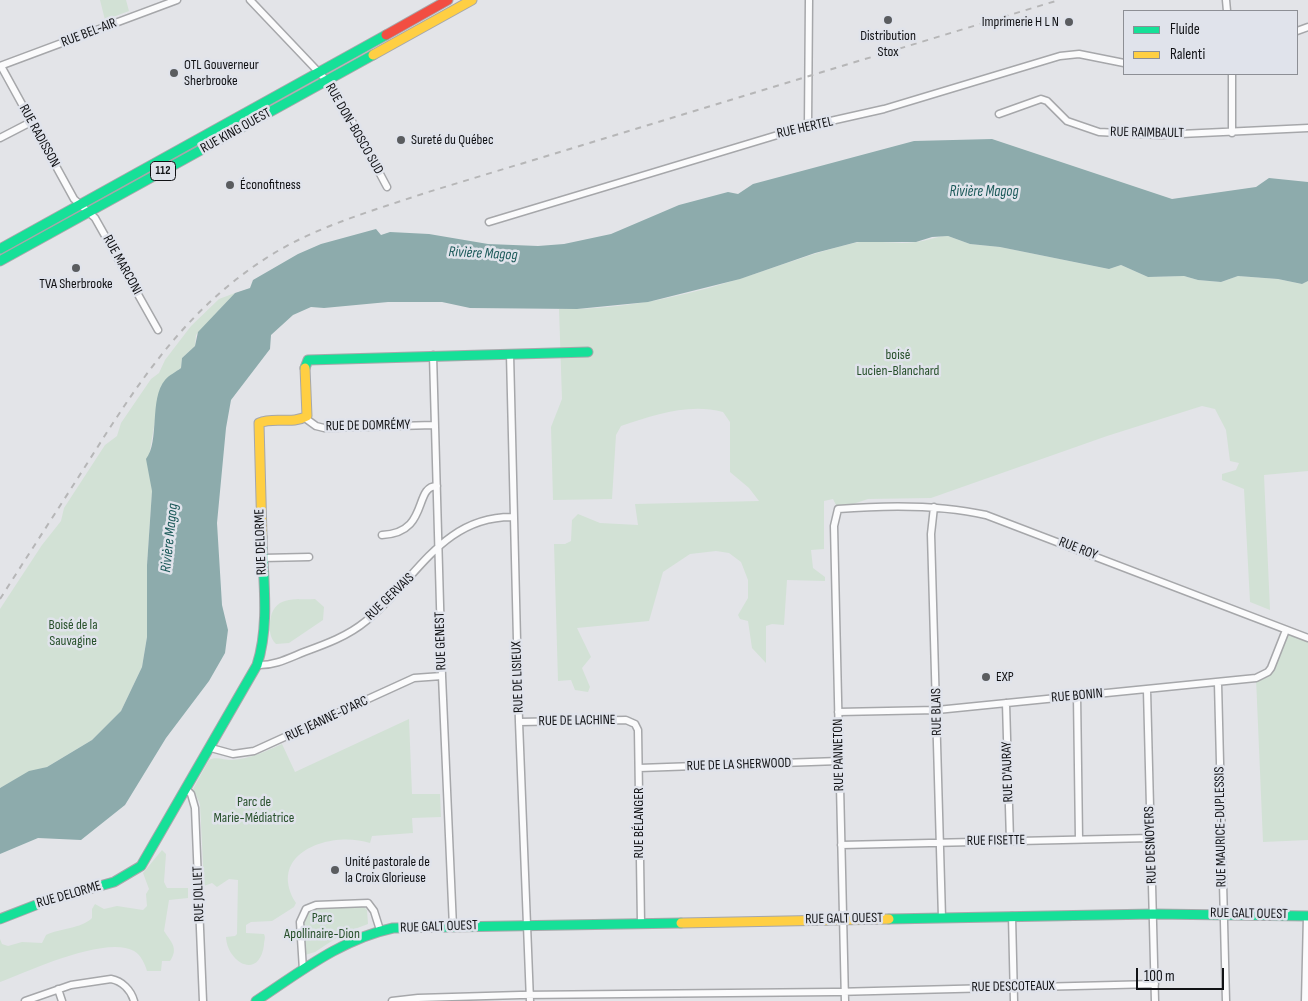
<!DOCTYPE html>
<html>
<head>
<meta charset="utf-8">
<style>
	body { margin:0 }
	#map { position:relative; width:1308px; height:1001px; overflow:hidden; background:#e3e4e8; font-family:"Sofia Sans Condensed",sans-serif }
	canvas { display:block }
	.legend { position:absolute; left:1123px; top:10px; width:175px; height:65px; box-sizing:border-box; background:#e0e3eb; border:1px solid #8d8f95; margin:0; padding:6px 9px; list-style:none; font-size:15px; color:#111215 }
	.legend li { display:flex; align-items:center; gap:10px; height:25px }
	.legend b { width:25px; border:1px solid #8d8f95 }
	.scale { position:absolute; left:1136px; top:968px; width:88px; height:22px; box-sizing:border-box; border:2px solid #111215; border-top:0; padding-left:6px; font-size:15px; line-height:18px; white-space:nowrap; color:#111215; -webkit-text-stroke:4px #e0e3eb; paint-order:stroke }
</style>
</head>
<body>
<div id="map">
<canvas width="1308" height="1001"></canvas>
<ul class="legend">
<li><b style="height:6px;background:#16e098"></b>Fluide</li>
<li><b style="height:6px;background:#ffcf43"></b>Ralenti</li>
</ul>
<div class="scale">100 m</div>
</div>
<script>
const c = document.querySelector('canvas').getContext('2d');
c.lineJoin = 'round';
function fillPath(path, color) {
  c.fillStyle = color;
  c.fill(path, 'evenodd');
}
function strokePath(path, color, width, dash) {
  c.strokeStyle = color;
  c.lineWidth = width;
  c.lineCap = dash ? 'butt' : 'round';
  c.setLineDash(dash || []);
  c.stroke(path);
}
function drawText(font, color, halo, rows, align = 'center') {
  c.font = font + ' "Sofia Sans Condensed",sans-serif';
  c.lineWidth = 5;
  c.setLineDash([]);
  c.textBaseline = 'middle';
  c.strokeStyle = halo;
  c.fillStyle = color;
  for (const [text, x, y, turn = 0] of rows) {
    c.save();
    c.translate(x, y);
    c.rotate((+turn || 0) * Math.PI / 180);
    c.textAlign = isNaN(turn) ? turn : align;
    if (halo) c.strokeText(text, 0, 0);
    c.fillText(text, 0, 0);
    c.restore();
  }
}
fillPath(new Path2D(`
	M100,0H126L129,11L105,20Z
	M948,236L970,244L1000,247L1109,269L1121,265L1148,277L1184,276L1198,280L1221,282L1238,276L1278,279L1302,284L1308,281V471L1264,475L1270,610L1250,602L1244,489L1222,480V474L1236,470L1239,463L1230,461L1226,430L1215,409L1202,406L1107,436L931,498L868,499L838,509L833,499L824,501V549L811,550L813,568L825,577V581L787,580L784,625L772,624L766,626V663L752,648L748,621L740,619L738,615L748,598V580L741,562L729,553L716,551L690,554L663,572L649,621L577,628L591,657L582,668L590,687L588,692L575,690L571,680L558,681L554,544H565L571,541L572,520L578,514L600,523L638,525L635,504L759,501L749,488L730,472V422L723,412C688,403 655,415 621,426L616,435L612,499L553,500L551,427L562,399L559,309C621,310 683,297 742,278C779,266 816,252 854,243C874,239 895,245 915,242C927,241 936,236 948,236Z
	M235,293L196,335L195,346L182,358L181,368L170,376L161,386L149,456L152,491L147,565V637L142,667L121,711L92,740L47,767L29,772L0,788V609L42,545L61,521L64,508L105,445L117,436L121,423L151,379L159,373L165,360L191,326L219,299Z
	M315,599L324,607L323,620L289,643L276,644C270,638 269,630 270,622C273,595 294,600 315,599Z
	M1286,630L1308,638V840L1263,842L1256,678L1268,672Z
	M409,719L412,794H440L441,817L412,818L413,833L372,836L370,843C331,830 265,853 296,903L294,907L272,921L251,922L246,925V933L264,934C266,938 264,940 264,945C259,981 227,962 226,937L235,936L237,934L238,880L229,879L217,887L212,883L204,886L200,804L193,789L209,760C215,756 224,760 232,760C250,759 266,751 282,744L295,772Z
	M162,850L166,854L164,882L167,888H188V898L169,900L164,931C171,942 179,948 170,961H162L161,971H147C145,964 141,955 134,951C106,935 29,971 0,982V939L2,944L8,946L22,942L42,943L46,935C60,928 81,929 92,918V909L95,904L104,909L117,906L143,910L147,906L146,894L149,889L143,873Z
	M363,906L367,910L368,924L344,933L315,952L305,955L302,922L306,913L314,908Z`), '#d2e1d5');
fillPath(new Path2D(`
	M992,139L1172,199L1256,187L1269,178L1308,182V281L1302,284L1278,279L1238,276L1221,282L1198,280L1184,276L1148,277L1121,265L1109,269L1000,247L970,244L948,236L932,237L916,242H857L815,253L740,279L648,302L577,309L470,308L442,302H388L324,308L311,307L293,315L271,335L270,349L231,400L226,428L217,523L222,605L228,630L225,653L209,681L166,738L125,805L81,840L38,838L0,854V788L29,771L47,767L92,740L121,711L142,667L147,637V565L152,491L146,459C160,441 149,399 165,380C169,375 176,372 181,368L182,358L195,346L198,332L235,293L250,288L253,280L298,254L321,244L376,229L381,235L390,232L429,234L488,244L538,246L564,244L611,234L679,205L728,192L738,194L753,184L914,141Z`), '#8dabac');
const street = new Path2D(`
	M250,0L327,81L346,110L387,187
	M1226,0L1227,11
	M1297,31L1308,27
	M0,66L177,0
	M1,66L74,199L95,218L158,330
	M999,114L1041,99L1047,101L1067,121L1099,132L1159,135L1308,128
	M808,125L809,0
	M1232,133V74
	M0,138L31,122
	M489,222L804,127L884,109L1060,56L1079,54L1124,63
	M510,354L519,722L530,1001
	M433,355L442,676L453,927
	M305,418L316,426L324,428L434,425
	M934,507L931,534L942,918
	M382,535C430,533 413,486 437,486
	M262,558L309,557
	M257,665C274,666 289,658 304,652C326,644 348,636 366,621C416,581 441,516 513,517
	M1218,683L1226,1001
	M1147,690L1155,1001
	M1077,695L1079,839
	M1006,703L1010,841
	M838,712L937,710L1256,678L1268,672L1271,668L1286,630
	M519,722L626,720L635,724L638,730L641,923
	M211,748L233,754L254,751L414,678L442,676
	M639,768L839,761
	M187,790L191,794L195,808L203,1001
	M841,845L1151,838
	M1012,916L1014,1001
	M303,970L300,922L306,909L316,905L368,903L374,911L380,930
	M58,989L62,1001
	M25,1001L71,985L111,979C122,981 131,990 134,1001
	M392,1001L418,998L520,995L834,992L1155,984
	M845,1001L834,526L838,509C887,505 938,504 986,515L1308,638
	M1305,1001L1307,916`);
const fast = new Path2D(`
	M0,249L386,35
	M0,261L373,55
	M305,368L308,360L588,352
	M0,919L46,901L114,882L141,866L257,665C270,625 263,578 262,537
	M889,919L1153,914L1308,916
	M256,1001C300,972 341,939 393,928L681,923`);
const slow = new Path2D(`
	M373,55L472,0
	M262,537L259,423C275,416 292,425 307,416L305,368
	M681,923L889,919`);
const jam = new Path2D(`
	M386,35L448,0`);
strokePath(street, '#a6a7aa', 9);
strokePath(fast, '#a6a7aa', 11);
strokePath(slow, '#a6a7aa', 11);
strokePath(jam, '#a6a7aa', 11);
strokePath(street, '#fbfbfc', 6);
strokePath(fast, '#16e098', 9);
strokePath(slow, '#ffcf43', 9);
strokePath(jam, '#f24e42', 9);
strokePath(new Path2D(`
	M0,599C30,552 60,506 90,459C141,378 188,307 271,255C318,226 372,211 425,193L1059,0`), '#b6b6b7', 2, [6, 6]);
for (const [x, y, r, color] of [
	[888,20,5,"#5a5c5f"],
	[1069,22,5,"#5a5c5f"],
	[174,73,5,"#5a5c5f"],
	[401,140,5,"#5a5c5f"],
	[230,185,5,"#5a5c5f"],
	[76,268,5,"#5a5c5f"],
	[986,677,5,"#5a5c5f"],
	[335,870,5,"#5a5c5f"]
]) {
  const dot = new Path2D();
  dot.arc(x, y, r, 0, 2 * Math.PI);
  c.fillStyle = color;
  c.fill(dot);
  strokePath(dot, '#e0e3eb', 2);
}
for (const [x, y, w] of [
	[163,171,25]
]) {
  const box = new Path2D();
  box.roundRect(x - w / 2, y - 9.5, w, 19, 4);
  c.fillStyle = '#e0e3eb';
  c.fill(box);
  strokePath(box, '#111215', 1);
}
drawText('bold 12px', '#111215', null, [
	["112",163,171]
]);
drawText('14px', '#111215', '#e0e3eb', [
	["Imprimerie H L N",1059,22,"right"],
	["Distribution",888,36,"center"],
	["Stox",888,52,"center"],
	["OTL Gouverneur",184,65],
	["Sherbrooke",184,81],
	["Sureté du Québec",411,140],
	["Éconofitness",240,185],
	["TVA Sherbrooke",76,284,"center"],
	["EXP",996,677],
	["Unité pastorale de",345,862],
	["la Croix Glorieuse",345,878]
], 'left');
drawText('14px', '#111215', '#e0e3eb', [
	["RUE BEL-AIR",89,33,-21],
	["RUE HERTEL",805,128,-13],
	["RUE DON-BOSCO SUD",354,129,60],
	["RUE KING OUEST",236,131,-29],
	["RUE RAIMBAULT",1147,133,1],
	["RUE RADISSON",39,136,61],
	["RUE MARCONI",122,265,61],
	["RUE DE DOMRÉMY",368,426,-1],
	["RUE DELORME",261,542,-92],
	["RUE ROY",1078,549,21],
	["RUE GERVAIS",390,597,-44],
	["RUE GENEST",441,641,-92],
	["RUE DE LISIEUX",518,677,-92],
	["RUE BONIN",1077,696,-5],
	["RUE BLAIS",937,712,-91],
	["RUE JEANNE-D'ARC",327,719,-25],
	["RUE DE LACHINE",577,721,-1],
	["RUE PANNETON",839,755,-91],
	["RUE DE LA SHERWOOD",739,765,-2],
	["RUE D'AURAY",1008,772,-92],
	["RUE BÉLANGER",639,823,-90],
	["RUE MAURICE-DUPLESSIS",1221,827,-91],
	["RUE FISETTE",996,841,-1],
	["RUE DESNOYERS",1151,845,-92],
	["RUE JOLLIET",199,894,-92],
	["RUE DELORME",69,895,-16],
	["RUE GALT OUEST",1249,914,1],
	["RUE GALT OUEST",844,919,-1],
	["RUE GALT OUEST",439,927,-2],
	["RUE DESCOTEAUX",1013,987,-1]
]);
drawText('14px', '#27502b', '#e0e3eb', [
	["boisé",898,355],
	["Lucien-Blanchard",898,371],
	["Boisé de la",73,625],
	["Sauvagine",73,641],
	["Parc de",254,802],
	["Marie-Médiatrice",254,818],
	["Parc",322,918],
	["Apollinaire-Dion",322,934]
]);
drawText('italic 15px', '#1b5959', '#e0e3eb', [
	["Rivière Magog",984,192],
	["Rivière Magog",483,254,3],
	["Rivière Magog",170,538,-84]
]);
</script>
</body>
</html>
